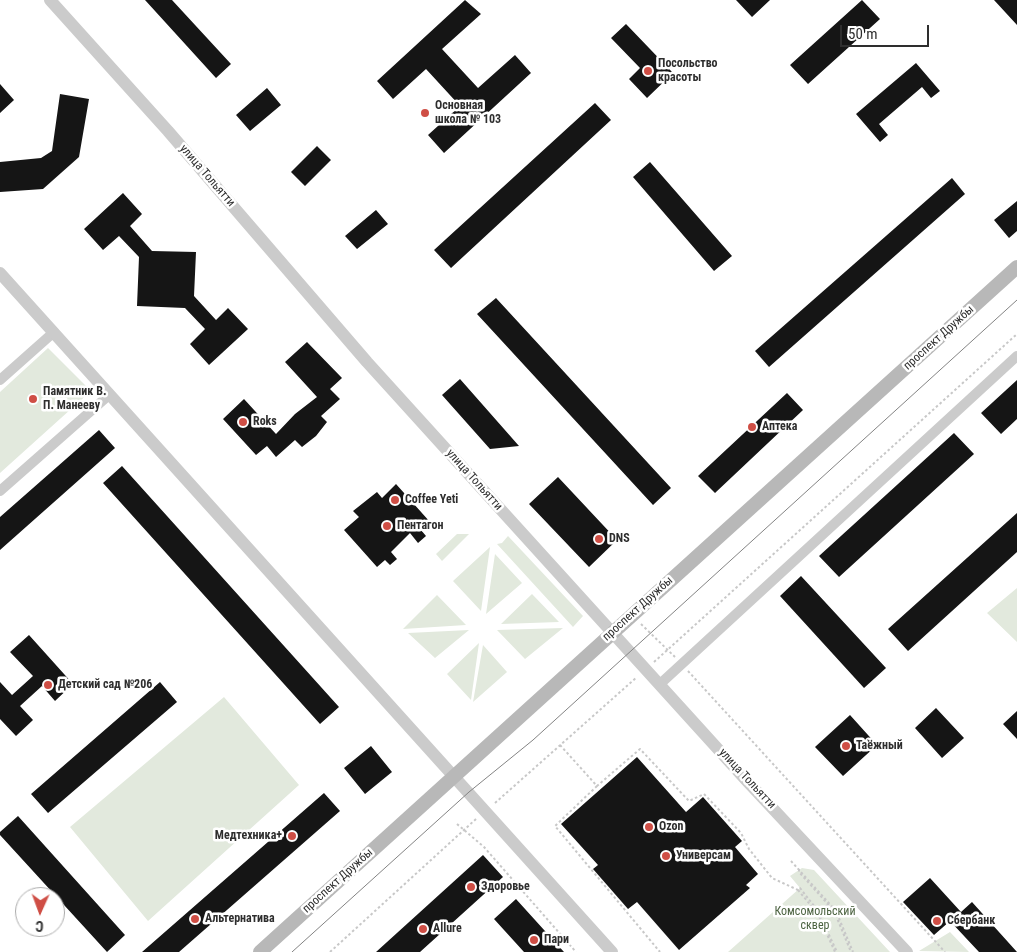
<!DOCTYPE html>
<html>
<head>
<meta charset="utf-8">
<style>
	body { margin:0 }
	#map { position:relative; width:1017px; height:952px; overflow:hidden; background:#fff; font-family:"Roboto Condensed",sans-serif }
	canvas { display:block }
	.north { position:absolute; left:15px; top:887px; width:50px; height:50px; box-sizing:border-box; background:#fff; border:1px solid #ababab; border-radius:50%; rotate:182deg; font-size:14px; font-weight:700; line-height:20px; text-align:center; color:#2e2e2e }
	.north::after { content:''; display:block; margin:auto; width:18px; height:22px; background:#cf4e45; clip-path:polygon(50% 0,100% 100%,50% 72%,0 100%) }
	.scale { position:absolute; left:840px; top:25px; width:89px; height:22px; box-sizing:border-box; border:2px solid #2e2e2e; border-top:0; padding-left:6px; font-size:15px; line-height:18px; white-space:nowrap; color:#2e2e2e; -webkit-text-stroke:4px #fff; paint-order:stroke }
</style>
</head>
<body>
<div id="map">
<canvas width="1017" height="952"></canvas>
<div class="north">С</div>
<div class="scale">50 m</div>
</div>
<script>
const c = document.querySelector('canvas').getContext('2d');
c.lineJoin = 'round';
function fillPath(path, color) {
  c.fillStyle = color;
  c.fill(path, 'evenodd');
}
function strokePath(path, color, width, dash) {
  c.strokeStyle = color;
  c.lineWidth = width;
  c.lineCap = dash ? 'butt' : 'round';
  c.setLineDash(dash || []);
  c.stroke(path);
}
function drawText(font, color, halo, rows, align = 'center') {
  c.font = font + ' "Roboto Condensed",sans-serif';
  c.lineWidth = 5;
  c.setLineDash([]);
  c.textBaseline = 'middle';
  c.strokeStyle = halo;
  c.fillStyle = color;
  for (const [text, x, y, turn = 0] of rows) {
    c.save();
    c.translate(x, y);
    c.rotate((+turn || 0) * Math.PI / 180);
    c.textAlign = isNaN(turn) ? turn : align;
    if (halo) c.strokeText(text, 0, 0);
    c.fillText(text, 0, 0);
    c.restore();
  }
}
fillPath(new Path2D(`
	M48,348L91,391L0,473V392Z
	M457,534H469L442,561L436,554Z
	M508,536L583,616L573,627L497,544L502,543Z
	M490,547L481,611L453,581Z
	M495,554L522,583L486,614Z
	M1017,588V642L987,613Z
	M532,594L559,622L501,624Z
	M437,595L466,625L403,629Z
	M563,628L525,659L497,630Z
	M469,630L435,658L408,633Z
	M479,643L471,700L447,674Z
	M483,645L507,672L473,702Z
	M224,697L299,785L148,921L70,827Z
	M802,868L814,870L890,952H728L800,888L790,876Z
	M950,932L969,952L919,951Z`), '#e2e9dd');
fillPath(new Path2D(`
	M145,0H172L231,64L216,78Z
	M465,0L481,14L442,49L478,88L515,55L531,73L444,153L428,135L460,106L426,69L393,99L377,81Z
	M736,0H770L752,17Z
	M862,0L880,19L808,84L790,65Z
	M994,0H1017V25Z
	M626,24L673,73L647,98L629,79L640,68L611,38Z
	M916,63L940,91L931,98L922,87L879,124L888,135L880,142L856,114Z
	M0,84L14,100L0,113Z
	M267,88L281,105L250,131L236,115Z
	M60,94L89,99L79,157L43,189L0,192V162L41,158L52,151Z
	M595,103L611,120L451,268L434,250Z
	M317,146L331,160L305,186L291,172Z
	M650,162L732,256L714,271L633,177Z
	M952,178L965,194L769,367L755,351Z
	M123,193L142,214L130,226L152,251L196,252L194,296L216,320L228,308L248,329L209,365L190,344L205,329L185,308L137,306L139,257L119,236L103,250L84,229Z
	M1017,201V231L1009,238L994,220Z
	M376,210L388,224L357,249L345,236Z
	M496,298L671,488L653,505L477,314Z
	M307,342L342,378L330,389L340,399L321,416L327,422L316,436L302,447L295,440L276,457L267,446L256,455L223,419L244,399L276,434L295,414L317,397L285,362Z
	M460,379L519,446L490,449L442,395Z
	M1017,380V419L1001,434L981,413Z
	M787,393L803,410L715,493L698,476Z
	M99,430L115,448L0,550V517Z
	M954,433L974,454L839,577L819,556Z
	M122,466L339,707L320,724L103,483Z
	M558,477L617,540L589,567L529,504Z
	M396,484L430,522L421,530L426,536L418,543L410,533L391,552L397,559L390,565L385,560L377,567L344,530L359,517L353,511L377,492L382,498Z
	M1017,513V552L908,651L888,629Z
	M801,576L886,668L864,688L780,596Z
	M29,635L73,684L55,701L42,686L20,706L33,720L16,736L0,719V682L12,695L33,676L10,652Z
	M160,682L177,702L48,813L31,794Z
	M936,708L964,738L942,758L915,728Z
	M1017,711V739L1003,724Z
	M850,715L877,745L843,776L815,747Z
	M371,746L392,772L365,794L344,768Z
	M637,757L686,812L703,797L742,841L735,847L758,874L746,885L750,888L679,950L637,902L628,909L593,869L598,865L561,824Z
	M324,793L340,811L179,952H142Z
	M18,816L125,935L107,952L0,835V832Z
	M483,855L503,877L420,952H376Z
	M930,878L961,912L972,902L1017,952H979L950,921L934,935L903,902Z
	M516,899L564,952H524L494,919Z`), '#151515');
strokePath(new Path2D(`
	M641,624L675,657
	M654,662L1017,334
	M688,671L945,952
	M560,745L597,786L640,749L689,801L704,794L741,833L749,849L772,878L798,890L800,888L818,911L837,952
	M597,786L555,826L660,952
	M495,803L637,677
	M457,824L484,847L576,952
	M791,861L836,911L853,952
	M799,869V872L834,911L851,952
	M798,890L818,914L835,952
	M817,912L828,905
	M330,952L476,819`), '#c8c8c8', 2, [2.5, 2.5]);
strokePath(new Path2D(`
	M0,380L54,332
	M0,491L109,395
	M660,684L1017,356`), '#cbcbcb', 10);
strokePath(new Path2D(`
	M50,0L168,131L367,362L746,780L907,952
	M0,273L612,952`), '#cbcbcb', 12);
strokePath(new Path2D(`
	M260,952L1017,267`), '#b8b8b8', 14);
strokePath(new Path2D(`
	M292,952L469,792L533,740L1017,300`), '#838383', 1);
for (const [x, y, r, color] of [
	[648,71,5,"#cf4e45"],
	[425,113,5,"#cf4e45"],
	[33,399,5,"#cf4e45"],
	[243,422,5,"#cf4e45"],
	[752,427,5,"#cf4e45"],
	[395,500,5,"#cf4e45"],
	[387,526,5,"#cf4e45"],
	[599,539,5,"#cf4e45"],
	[48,685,5,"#cf4e45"],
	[846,746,5,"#cf4e45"],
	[649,827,5,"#cf4e45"],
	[292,836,5,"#cf4e45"],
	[666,856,5,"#cf4e45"],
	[471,887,5,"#cf4e45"],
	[195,919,5,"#cf4e45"],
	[937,921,5,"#cf4e45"],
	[423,929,5,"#cf4e45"],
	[534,940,5,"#cf4e45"]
]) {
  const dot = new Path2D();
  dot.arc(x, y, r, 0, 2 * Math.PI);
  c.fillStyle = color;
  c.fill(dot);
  strokePath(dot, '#fff', 2);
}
drawText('bold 12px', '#2e2e2e', '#fff', [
	["Посольство",658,64],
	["красоты",658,78],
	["Основная",435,106],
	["школа № 103",435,120],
	["Памятник В.",43,392],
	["П. Манееву",43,406],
	["Roks",253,422],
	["Аптека",762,427],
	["Coffee Yeti",405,500],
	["Пентагон",397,526],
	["DNS",609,539],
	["Детский сад №206",58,685],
	["Таёжный",856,746],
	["Ozon",659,827],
	["Медтехника+",282,836,"right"],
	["Универсам",676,856],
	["Здоровье",481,887],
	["Альтернатива",205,919],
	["Сбербанк",947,921],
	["Allure",433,929],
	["Пари",544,940]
], 'left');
drawText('12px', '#2e2e2e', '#fff', [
	["улица Тольятти",207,176,49],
	["проспект Дружбы",939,338,-42],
	["улица Тольятти",474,480,48],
	["проспект Дружбы",638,609,-42],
	["улица Тольятти",747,779,47],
	["проспект Дружбы",338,881,-42]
]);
drawText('12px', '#4c6341', '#fff', [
	["Комсомольский",815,912],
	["сквер",815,926]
]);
</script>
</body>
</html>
